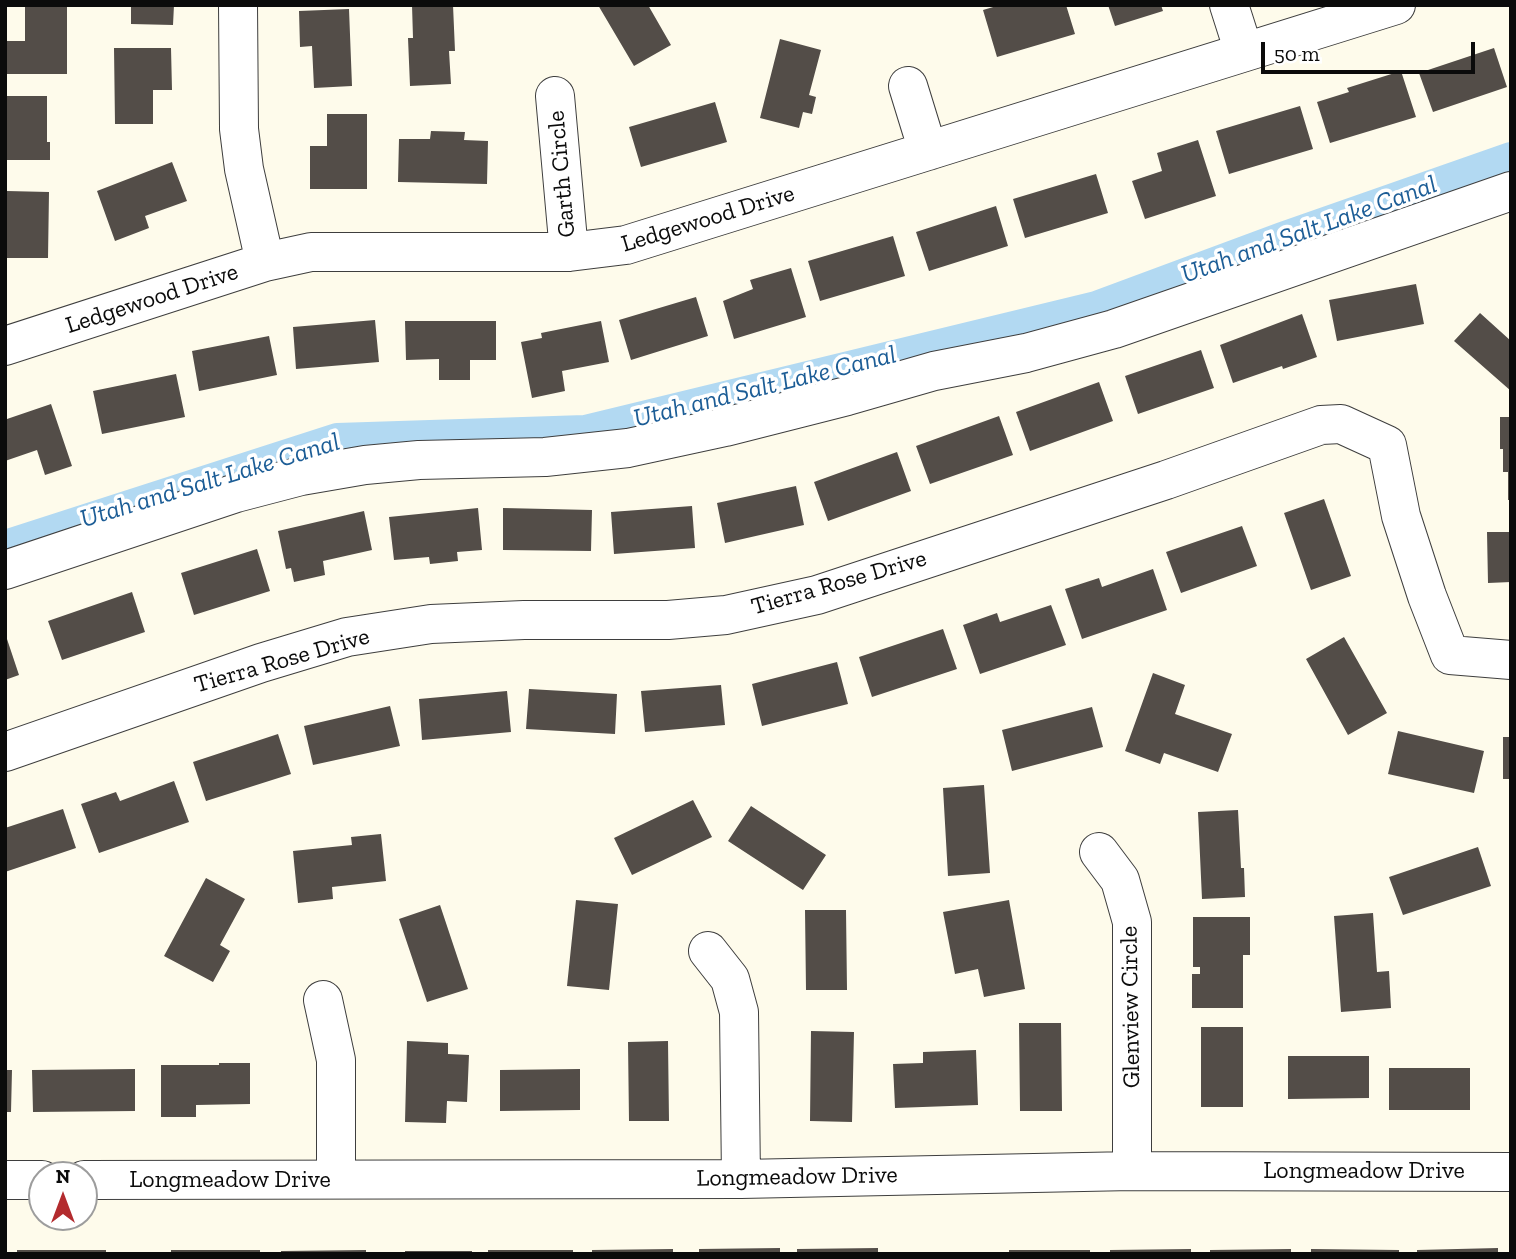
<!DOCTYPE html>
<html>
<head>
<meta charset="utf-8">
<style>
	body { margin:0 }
	#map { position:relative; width:1516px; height:1259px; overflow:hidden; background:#fefbeb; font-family:"Zilla Slab",serif }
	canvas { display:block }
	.frame { position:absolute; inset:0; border:7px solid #0b0b0b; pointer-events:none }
	.north { position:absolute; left:28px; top:1161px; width:70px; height:70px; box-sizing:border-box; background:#fff; border:2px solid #9d9d9d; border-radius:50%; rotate:0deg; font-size:19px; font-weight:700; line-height:28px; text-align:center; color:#0b0b0b }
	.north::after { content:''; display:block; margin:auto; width:24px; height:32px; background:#b32b2e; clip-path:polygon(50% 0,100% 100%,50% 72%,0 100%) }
	.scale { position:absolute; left:1261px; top:42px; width:214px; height:32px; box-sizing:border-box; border:4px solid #0b0b0b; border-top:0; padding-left:9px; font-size:21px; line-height:24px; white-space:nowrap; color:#0b0b0b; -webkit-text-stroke:5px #fff; paint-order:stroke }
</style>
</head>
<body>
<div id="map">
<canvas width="1516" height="1259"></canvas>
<div class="frame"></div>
<div class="north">N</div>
<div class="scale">50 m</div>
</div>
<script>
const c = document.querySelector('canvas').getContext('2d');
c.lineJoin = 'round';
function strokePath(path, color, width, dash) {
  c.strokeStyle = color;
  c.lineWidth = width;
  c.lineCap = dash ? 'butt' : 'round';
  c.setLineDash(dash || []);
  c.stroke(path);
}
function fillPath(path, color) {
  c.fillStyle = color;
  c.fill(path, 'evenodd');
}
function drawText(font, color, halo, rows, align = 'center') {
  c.font = font + ' "Zilla Slab",serif';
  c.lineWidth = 7;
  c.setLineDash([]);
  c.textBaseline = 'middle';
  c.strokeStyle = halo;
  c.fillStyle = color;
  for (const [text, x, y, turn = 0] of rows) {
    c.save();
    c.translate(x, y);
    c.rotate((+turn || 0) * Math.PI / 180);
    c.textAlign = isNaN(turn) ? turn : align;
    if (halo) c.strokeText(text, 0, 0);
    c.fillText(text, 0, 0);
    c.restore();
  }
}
strokePath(new Path2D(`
	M5,545L337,438L585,430L1096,306L1282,237L1511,157`), '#b2d9f2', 30);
fillPath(new Path2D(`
	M131,5H174L173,25L131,24Z
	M412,5H453L455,51H449L451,84L410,86L408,38H413Z
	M598,5H648L671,45L634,66Z
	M1000,5H1066L1075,34L997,57L983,10Z
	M1108,5H1161L1163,11L1115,26Z
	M25,7H67V74H5V41H25Z
	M349,9L352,86L314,88L312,46L300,47L299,11Z
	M780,39L821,50L809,95L816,97L812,114L803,112L799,128L760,118Z
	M114,48H171L172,90H153V124H115Z
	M1494,48L1507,87L1433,112L1419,73Z
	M1401,71L1416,117L1330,143L1317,102L1349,92L1347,88Z
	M5,96H47V142H50V160H7Z
	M715,102L727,142L641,167L629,127Z
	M1300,106L1313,149L1229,174L1216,131Z
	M327,114H367V189H310V146H327Z
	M431,131L465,132L464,140L488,141L487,184L398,182L399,139H430Z
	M1198,140L1216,196L1145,219L1132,181L1162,171L1157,153Z
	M172,162L187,201L145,216L149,228L115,241L97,191Z
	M1096,174L1108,213L1025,238L1013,199Z
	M7,191L49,192L48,258H7Z
	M996,206L1008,246L929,271L916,232Z
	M893,236L905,276L820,301L808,261Z
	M791,268L806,317L734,339L723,301L753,289L750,280Z
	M1416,284L1424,324L1337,341L1329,300Z
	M696,297L708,336L631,360L619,320Z
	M1480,313L1511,341V391L1454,341Z
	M1302,314L1317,357L1283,369L1282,366L1233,383L1220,345Z
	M375,320L379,362L296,369L293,327Z
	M405,321H496V360H470V380H439V359L406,360Z
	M601,321L609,362L562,371L565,391L532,398L521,342L542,338L541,333Z
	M269,336L277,375L199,391L192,351Z
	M1201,350L1214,388L1138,414L1125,376Z
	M176,374L185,417L102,434L93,391Z
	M1099,382L1113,421L1030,451L1016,412Z
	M51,404L72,466L45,475L37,450L5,461L7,419Z
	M999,416L1013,455L930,484L916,446Z
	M1500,417H1511V500H1508V472H1503V449H1500Z
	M897,452L911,491L828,521L814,482Z
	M796,486L804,525L725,543L717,503Z
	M1324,499L1351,576L1311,590L1284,513Z
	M692,506L695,548L614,554L611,512Z
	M478,508L482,550L457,552L458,561L430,564L429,557L394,560L389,517Z
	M503,508L592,510L591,551L503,550Z
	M364,511L372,550L323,561L325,575L294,582L291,568L286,569L278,531Z
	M1242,526L1257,566L1181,593L1166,552Z
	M1487,532H1511V582L1488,583Z
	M257,549L270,591L194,615L181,573Z
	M1153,569L1167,610L1082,639L1065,589L1099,578L1102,587Z
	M132,592L145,632L62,660L48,621Z
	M1051,605L1066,645L980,674L963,625L997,613L1000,622Z
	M943,629L957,669L872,697L859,657Z
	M6,636L19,675L5,680V637Z
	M1344,637L1387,713L1348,735L1306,659Z
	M837,662L848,704L762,726L752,684Z
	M1153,673L1185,685L1175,714L1232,734L1218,772L1164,753L1160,764L1125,751Z
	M721,685L725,725L645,732L641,691Z
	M529,689L617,694L615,734L526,729Z
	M507,691L511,732L422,740L419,699Z
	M390,706L400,746L313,765L304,726Z
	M1092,707L1103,747L1012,771L1002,730Z
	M1398,731L1484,751L1474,793L1388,774Z
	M278,734L291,774L206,801L193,762Z
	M1503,737H1511V779H1503Z
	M174,781L189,822L99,853L81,804L116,792L120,801Z
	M984,785L990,873L948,876L943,788Z
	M693,800L712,837L632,875L614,838Z
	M751,806L826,855L803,890L728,841Z
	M63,809L76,848L5,872V828Z
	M1238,810L1241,868H1244L1245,897L1202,899L1198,812Z
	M381,834L386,881L332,887L333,899L298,903L293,851L352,845L351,837Z
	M1478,847L1491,886L1403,915L1389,877Z
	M206,878L245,899L220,945L230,951L213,982L164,956Z
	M576,900L618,904L609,990L567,986Z
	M1009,900L1025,989L984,997L978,969L955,974L943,912Z
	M440,905L468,989L427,1002L399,919Z
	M805,910H846L847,990H806Z
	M1373,913L1377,972L1389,971L1391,1008L1341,1012L1334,916Z
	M1193,917H1250V955H1243V1008H1192V974H1200V967H1193Z
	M1019,1023H1061L1062,1111H1020Z
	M1201,1027H1243V1107H1201Z
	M811,1031L854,1032L852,1122L810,1121Z
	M407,1041L448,1043V1054L469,1055L467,1102L447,1101L446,1123L405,1122Z
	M668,1041L669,1121H629L628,1042Z
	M976,1050L978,1105L895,1108L893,1064L923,1063V1052Z
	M1288,1056H1369V1098L1288,1099Z
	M219,1063H250V1104L196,1105V1117H161V1065H219Z
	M1389,1068H1470V1110H1389Z
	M135,1069V1111L33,1112L32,1070Z
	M580,1069V1110L500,1111V1070Z
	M5,1070H12L11,1112H5Z
	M780,1248V1254H699V1249Z
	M878,1248V1254H797V1249Z
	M1498,1248V1254H1417V1250Z
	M673,1249V1254H592V1250Z
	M1191,1249V1254H1110V1250Z
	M1291,1249V1254H1210V1250Z
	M1311,1249L1399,1250V1254H1311Z
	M17,1250H106V1254H17Z
	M171,1250H260V1254H171Z
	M366,1250V1254H281V1251Z
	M488,1250H573V1254H488Z
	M1009,1250H1090V1254H1009Z
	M405,1251H472V1254H405Z`), '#534d48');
const minor = new Path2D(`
	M238,5L239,129L244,169L265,262
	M1229,5L1244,52
	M908,86L928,151
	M555,96L569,252
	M5,346L265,262L311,252H569L626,245L1396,5
	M5,570L236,493L301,476L365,465L419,460L545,457L628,448L725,427L847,396L934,371L1026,353L1114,329L1511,191
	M5,752L261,663L347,637L431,624L524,620H668L726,615L817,595L1166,480L1321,425L1341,424L1387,445L1401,516L1427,596L1450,655L1511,660
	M1099,852L1120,880L1132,922V1171
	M708,951L730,979L739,1012L741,1179
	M323,1000L336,1060V1179
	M5,1180H42
	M84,1180L741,1179L1132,1171L1511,1172`);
strokePath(minor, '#3e3e3e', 40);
strokePath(minor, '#fff', 38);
drawText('24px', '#0b0b0b', '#fff', [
	["Garth Circle",562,174,-95],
	["Ledgewood Drive",708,219,-17],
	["Ledgewood Drive",152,299,-18],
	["Tierra Rose Drive",839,583,-16],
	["Tierra Rose Drive",282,661,-16],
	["Glenview Circle",1131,1007,-91],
	["Longmeadow Drive",1364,1171],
	["Longmeadow Drive",797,1177,-1],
	["Longmeadow Drive",230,1180]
]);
drawText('italic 26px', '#1c5d96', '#fff', [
	["Utah and Salt Lake Canal",1309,230,-20],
	["Utah and Salt Lake Canal",765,387,-14],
	["Utah and Salt Lake Canal",210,481,-17]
]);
</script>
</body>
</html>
